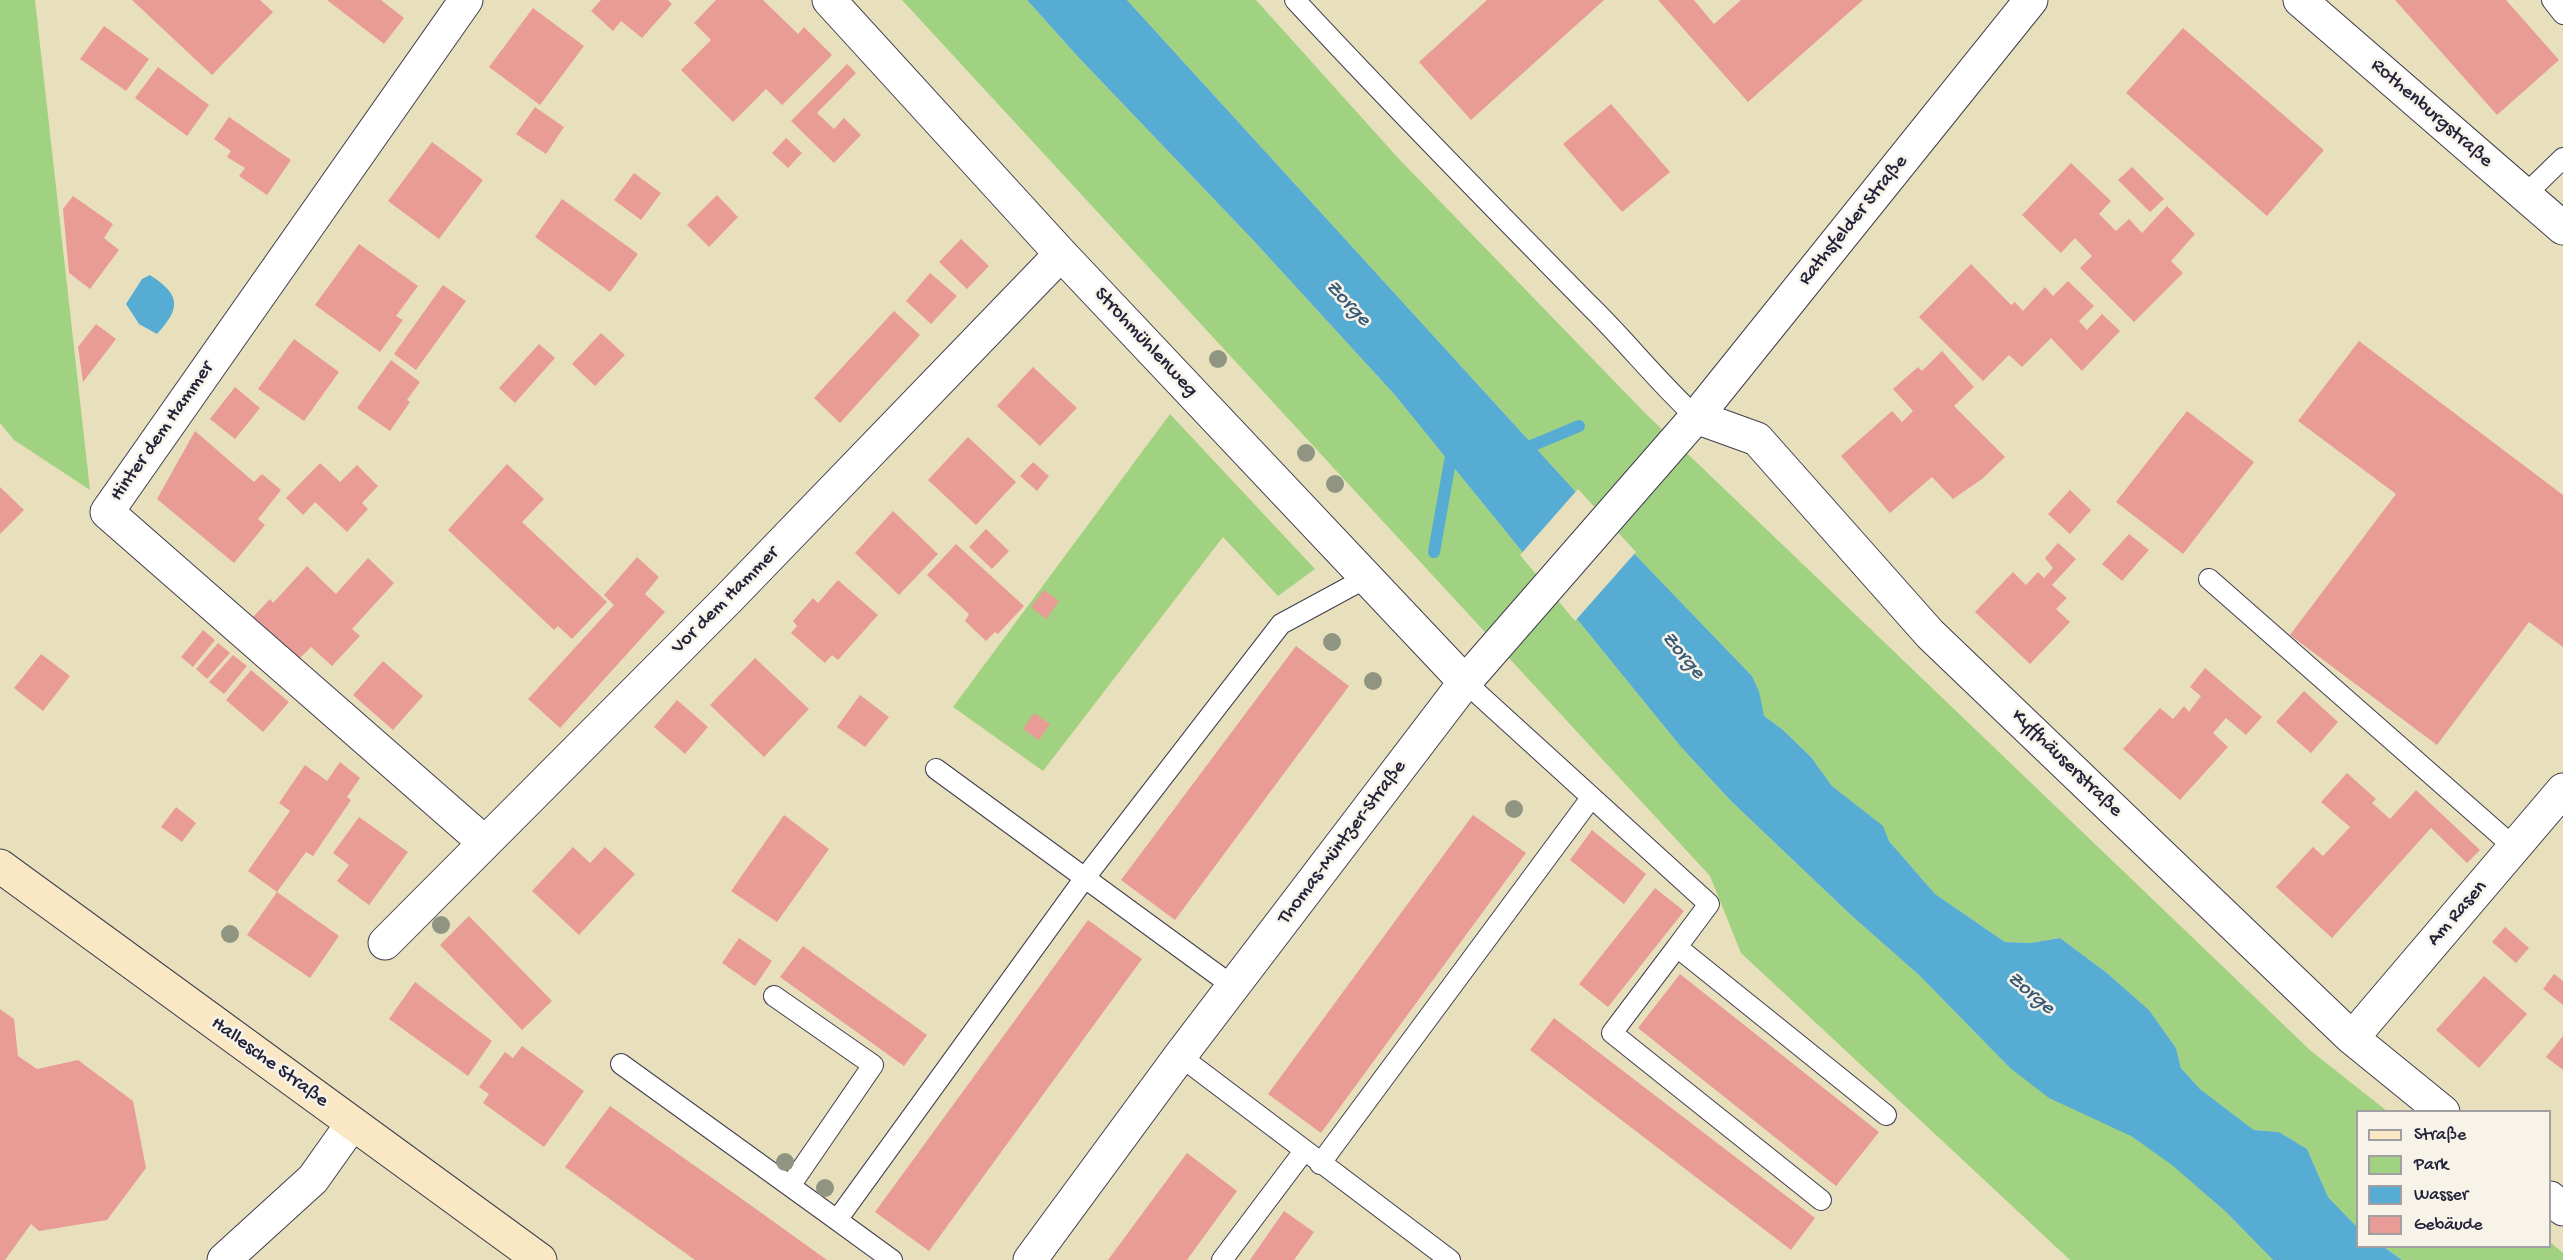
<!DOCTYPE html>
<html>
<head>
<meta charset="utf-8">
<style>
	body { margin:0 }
	#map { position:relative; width:2563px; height:1260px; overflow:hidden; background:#e8e0bc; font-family:"Gochi Hand",sans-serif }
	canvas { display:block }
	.legend { position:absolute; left:2356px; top:1110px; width:195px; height:138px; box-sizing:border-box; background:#f7f3e8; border:2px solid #a29fa3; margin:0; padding:8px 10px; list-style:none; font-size:18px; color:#22223b }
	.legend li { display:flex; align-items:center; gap:12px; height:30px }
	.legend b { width:30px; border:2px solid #a29fa3 }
</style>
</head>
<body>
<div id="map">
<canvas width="2563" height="1260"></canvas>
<ul class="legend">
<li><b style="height:8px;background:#fae7c3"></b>Straße</li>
<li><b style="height:16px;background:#a1d281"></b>Park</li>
<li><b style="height:16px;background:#56acd2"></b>Wasser</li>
<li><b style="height:16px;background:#e99c95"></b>Gebäude</li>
</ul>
</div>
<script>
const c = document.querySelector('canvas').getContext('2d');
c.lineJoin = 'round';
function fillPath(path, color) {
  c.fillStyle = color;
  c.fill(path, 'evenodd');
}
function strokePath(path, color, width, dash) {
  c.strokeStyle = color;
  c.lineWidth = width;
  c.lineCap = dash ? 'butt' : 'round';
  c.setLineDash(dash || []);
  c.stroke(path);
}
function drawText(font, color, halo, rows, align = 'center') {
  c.font = font + ' "Gochi Hand",sans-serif';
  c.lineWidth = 5;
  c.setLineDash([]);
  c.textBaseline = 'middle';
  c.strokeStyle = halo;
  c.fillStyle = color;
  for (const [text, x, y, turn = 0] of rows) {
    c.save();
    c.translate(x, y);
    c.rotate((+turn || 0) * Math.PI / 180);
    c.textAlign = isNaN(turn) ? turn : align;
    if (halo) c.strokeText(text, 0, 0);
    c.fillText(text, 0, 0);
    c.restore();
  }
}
fillPath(new Path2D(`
	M0,0H35L90,490L14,440L0,423Z
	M902,0H1027L1080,59L1253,240L1394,394L1681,747L1731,801L1853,917L1919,975L2010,1068L2131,1136L2173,1165L2226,1212L2273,1260H2070L1741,953L1710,876Z
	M1127,0H1256L1399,159L1645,413L2311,1051L2387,1111L2358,1112L2357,1227L2328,1197L2307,1149L2279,1132L2254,1130L2200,1089L2181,1068L2176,1048L2149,1010L2107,973L2060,938L2030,943L2005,942L1935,894L1889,841L1882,826L1832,786L1811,757L1783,730L1763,716L1759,691L1752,676L1595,513Z
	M1170,414L1315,569L1278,596L1223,537L1043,771L953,707Z
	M2550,1242L2563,1253V1260H2402L2384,1247L2550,1246Z`), '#a1d281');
fillPath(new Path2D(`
	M1027,0H1127L1595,513L1752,676L1759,691L1764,716L1783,730L1811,757L1832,786L1883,826L1889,841L1935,894L2005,942L2030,943L2060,938L2107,973L2149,1010L2176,1048L2181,1068L2200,1089L2254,1130L2279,1132L2307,1149L2328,1197L2357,1227L2358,1246L2384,1247L2402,1260H2273L2226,1212L2172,1165L2131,1136L2049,1098L2010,1068L1919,975L1853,917L1731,801L1681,747L1394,394L1253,240L1080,59Z
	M150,275C181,295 181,308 157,334L139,324L126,304L142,279Z`), '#56acd2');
fillPath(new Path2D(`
	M1578,489L1636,552L1575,621L1520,555Z`), '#e8e0bc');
strokePath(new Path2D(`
	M1519,451L1579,426
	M1434,552L1452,450`), '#56acd2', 12);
fillPath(new Path2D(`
	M132,0H260L273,12L212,75Z
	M327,0H381L404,18L384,44Z
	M601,0H668L672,4L642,38L621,21L613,31L591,11Z
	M716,0H763L798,34L804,27L832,55L782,105L766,89L733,122L681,70L711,40L694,23Z
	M1487,0H1604L1471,120L1419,62Z
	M1658,0H1694L1714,24L1741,0H1863L1748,102Z
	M2395,0H2506L2559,60L2497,115Z
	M533,8L584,46L540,105L489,67Z
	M104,26L149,59L126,91L80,59Z
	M2183,28L2324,150L2267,216L2126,93Z
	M847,64L856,73L817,113L834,129L844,118L861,135L834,163L791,121Z
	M158,67L209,105L187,136L135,98Z
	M1611,104L1670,172L1622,212L1563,144Z
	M535,107L564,127L546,154L516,134Z
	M229,117L291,160L267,195L239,176L245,168L227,157L231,151L214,139Z
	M786,138L802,153L788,168L772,153Z
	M432,142L483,180L439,239L388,201Z
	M2071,163L2111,201L2099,214L2116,231L2129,219L2142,233L2167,206L2195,234L2171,261L2183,273L2134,322L2080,268L2092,256L2075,238L2061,253L2022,215Z
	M2132,167L2164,199L2150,212L2118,180Z
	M634,173L661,193L641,220L614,200Z
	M717,195L738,217L709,247L687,225Z
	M73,196L113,224L104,238L119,250L90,289L69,273L63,209Z
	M562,199L638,254L610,292L535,237Z
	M961,239L989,266L967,289L939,262Z
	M359,244L418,286L396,316L403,320L380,352L315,305Z
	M1971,264L2011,305L2015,302L2023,311L2045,287L2053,296L2068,281L2094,306L2079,321L2087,330L2102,314L2120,331L2082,371L2051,338L2022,367L2009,355L1983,381L1919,317Z
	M930,273L957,296L931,324L906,301Z
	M443,285L466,301L416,370L394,354Z
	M894,311L920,335L840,423L814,398Z
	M96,324L116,339L83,382L78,347Z
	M601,333L625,355L595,386L572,364Z
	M294,339L339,372L304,421L258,389Z
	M2359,341L2563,495V647L2529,622L2437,745L2290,635L2396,494L2298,421Z
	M539,344L555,358L515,403L499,388Z
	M1942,351L1974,387L1954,406L2005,457L1982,479L1953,499L1932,477L1890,513L1841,456L1892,411L1902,422L1913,411L1893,389L1918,367L1922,371Z
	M391,360L420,382L407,400L410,402L390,431L357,408Z
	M1033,367L1077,408L1040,446L997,406Z
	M235,387L260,408L235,439L210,419Z
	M2187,411L2254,462L2183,554L2116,502Z
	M195,431L254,482L262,474L281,490L258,519L265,525L234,563L157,499Z
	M968,437L1016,482L976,525L928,480Z
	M1033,462L1049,476L1037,491L1020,476Z
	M320,463L340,482L357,465L378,486L362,503L368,509L347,532L315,502L303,515L286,498Z
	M507,464L544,499L522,522L607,602L572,639L558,626L554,630L448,530Z
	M0,487L24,510L0,534Z
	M2070,490L2091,510L2070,534L2048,514Z
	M893,511L938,554L899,595L855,553Z
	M986,529L1009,551L992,569L969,547Z
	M2129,534L2149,550L2122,581L2102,564Z
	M2058,543L2076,559L2052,585L2067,598L2056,609L2070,622L2030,664L1975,612L2013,572L2026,585L2038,572L2044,578L2053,568L2045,558Z
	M956,544L1024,606L998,634L995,632L986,641L965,621L969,614L927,575Z
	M637,557L659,577L645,594L665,612L560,728L528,699L614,605L604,595Z
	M368,558L394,583L352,629L360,636L332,666L311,647L299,659L253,617L270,599L273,603L307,566L336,594Z
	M838,580L878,615L838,660L832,655L825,663L791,633L797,626L793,621L813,598L818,603Z
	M1044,590L1059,601L1046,619L1031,607Z
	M203,630L215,640L193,667L181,657Z
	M218,643L230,653L207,679L196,669Z
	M1296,646L1349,686L1175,920L1121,880Z
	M41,654L70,676L43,711L14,688Z
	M233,655L247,666L224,694L209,682Z
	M755,658L809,709L764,757L710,705Z
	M383,661L423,696L393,730L353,695Z
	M2205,668L2262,717L2246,735L2226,718L2213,733L2228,747L2180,800L2123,749L2160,708L2173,719L2184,706L2189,712L2201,696L2190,687Z
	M251,670L289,702L263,732L226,700Z
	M2304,691L2338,722L2311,753L2276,722Z
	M860,695L889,717L865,747L837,727Z
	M677,700L708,727L685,754L654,727Z
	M1034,713L1050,724L1039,740L1023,729Z
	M340,762L360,778L347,797L351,800L313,856L306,852L277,892L248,871L290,811L279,803L305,765L327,781Z
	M2347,773L2376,799L2372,803L2390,819L2416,790L2480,850L2467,863L2431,828L2332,938L2276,887L2313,847L2323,856L2350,827L2321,802Z
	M176,807L196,823L182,842L161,827Z
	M784,815L829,849L777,922L731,891Z
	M1473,815L1526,853L1321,1133L1268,1094Z
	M359,817L408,852L369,905L337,881L349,865L333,853Z
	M1592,830L1646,874L1624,904L1570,860Z
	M573,847L590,863L605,847L635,874L579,935L532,891Z
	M1655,888L1684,911L1608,1007L1579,984Z
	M277,892L339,936L310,978L247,935Z
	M469,916L552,1001L522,1030L440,945Z
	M1088,920L1142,959L929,1251L875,1212Z
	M2505,927L2529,948L2516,963L2492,942Z
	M739,938L772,961L755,986L722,963Z
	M803,946L927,1035L904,1066L780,977Z
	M1680,974L1879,1132L1836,1186L1638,1028Z
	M2554,974L2563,981V1005L2543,989Z
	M2484,976L2527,1014L2479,1068L2436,1030Z
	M415,982L492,1041L468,1076L389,1019Z
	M0,1009L14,1019L18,1056L37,1069L78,1060L133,1101L146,1168L107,1220L39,1231L31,1224L5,1260H0Z
	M1554,1018L1815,1218L1791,1250L1530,1050Z
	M2563,1036V1070L2546,1057Z
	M522,1046L584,1091L544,1147L483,1103L489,1094L479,1087L505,1052L513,1058Z
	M610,1106L742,1199L827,1260H695L565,1167Z
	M1187,1153L1237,1191L1187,1260H1108Z
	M1284,1211L1314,1232L1294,1260H1250Z`), '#e99c95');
const lane = new Path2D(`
	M1295,0C1391,104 1490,204 1589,305C1626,341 1658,382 1696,417
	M2552,0L2563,14
	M2525,195L2563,158
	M2209,579L2515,848
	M1465,682L1709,904L1677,947L1886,1115
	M936,769L1234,987
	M1677,947L1612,1033L1821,1200
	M774,996L873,1065L790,1186
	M1180,1056L1450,1260
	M621,1064L837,1220
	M1320,1164L1591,798
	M892,1260L837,1220L1084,879L1281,624L1366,578
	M1222,1260L1304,1151`);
const street = new Path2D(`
	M466,0L107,512L484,842
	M829,0L1061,254L1465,682
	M2300,0L2563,228
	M1696,417L1757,439L1930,634L2352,1038L2443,1112
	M385,943L729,598L1061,254
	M2352,1038L2563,790
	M2550,1198L2563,1209
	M224,1260L313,1179L352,1124
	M1030,1260L1180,1056L1465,682L1696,417L2031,0`);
const secondary = new Path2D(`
	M0,866L540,1260`);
strokePath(lane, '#403e4e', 22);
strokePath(street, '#403e4e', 35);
strokePath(secondary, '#403e4e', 35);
strokePath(lane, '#fff', 20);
strokePath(street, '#fff', 33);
strokePath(secondary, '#fae7c3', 33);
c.fillStyle = '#909581';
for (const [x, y] of [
	[1218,359],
	[1306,453],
	[1335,484],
	[1332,642],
	[1373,681],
	[1514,809],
	[441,925],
	[230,934],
	[785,1162],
	[825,1188]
]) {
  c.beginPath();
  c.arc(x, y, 9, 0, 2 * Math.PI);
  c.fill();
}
drawText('20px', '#22223b', '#f7f3e8', [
	["Rothenburgstraße",2431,114,41],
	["Rathsfelder Straße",1854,221,-51],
	["Strohmühlenweg",1145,343,47],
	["Hinter dem Hammer",163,432,-55],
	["Vor dem Hammer",726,601,-45],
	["Kyffhäuserstraße",2066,764,44],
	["Thomas-Müntzer-Straße",1343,843,-53],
	["Am Rasen",2458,914,-49],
	["Hallesche Straße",269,1063,36]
]);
drawText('italic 21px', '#375977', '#f7f3e8', [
	["Zorge",1347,304,46],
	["Zorge",1682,656,50],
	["Zorge",2030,994,40]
]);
</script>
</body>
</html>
